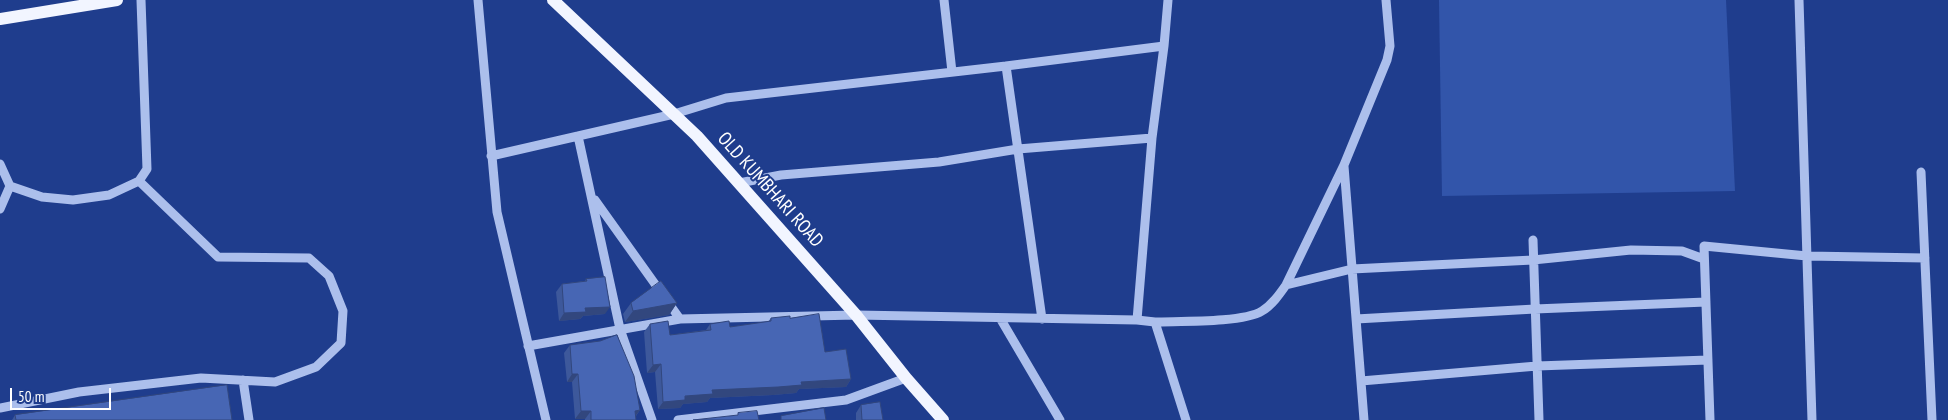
<!DOCTYPE html>
<html>
<head>
<meta charset="utf-8">
<style>
	body { margin:0 }
	#map { position:relative; width:1948px; height:420px; overflow:hidden; background:#1f3d8d; font-family:"PT Sans Narrow",sans-serif }
	canvas { display:block }
	.scale { position:absolute; left:10px; top:388px; width:101px; height:22px; box-sizing:border-box; border:2px solid #fff; border-top:0; padding-left:6px; font-size:15px; line-height:18px; white-space:nowrap; color:#fff; -webkit-text-stroke:4px #1f3d8d; paint-order:stroke }
</style>
</head>
<body>
<div id="map">
<canvas width="1948" height="420"></canvas>
<div class="scale">50 m</div>
</div>
<script>
const c = document.querySelector('canvas').getContext('2d');
c.lineJoin = 'round';
function fillPath(path, color) {
  c.fillStyle = color;
  c.fill(path, 'evenodd');
}
function strokePath(path, color, width, dash) {
  c.strokeStyle = color;
  c.lineWidth = width;
  c.lineCap = dash ? 'butt' : 'round';
  c.setLineDash(dash || []);
  c.stroke(path);
}
function drawText(font, color, halo, rows, align = 'center') {
  c.font = font + ' "PT Sans Narrow",sans-serif';
  c.lineWidth = 4;
  c.setLineDash([]);
  c.textBaseline = 'middle';
  c.strokeStyle = halo;
  c.fillStyle = color;
  for (const [text, x, y, turn = 0] of rows) {
    c.save();
    c.translate(x, y);
    c.rotate((+turn || 0) * Math.PI / 180);
    c.textAlign = isNaN(turn) ? turn : align;
    if (halo) c.strokeText(text, 0, 0);
    c.fillText(text, 0, 0);
    c.restore();
  }
}
fillPath(new Path2D(`
	M1439,0H1726L1735,191L1442,196Z`), '#3255aa');
strokePath(new Path2D(`
	M478,0L497,212L546,420
	M944,0L952,72
	M1799,0L1812,420
	M1164,46L1168,0
	M1006,66L1164,46L1152,138L1137,320
	M578,136L620,329L652,420
	M491,156L674,114L726,98L1006,66L1042,319
	M0,164L10,186L42,197L73,200L109,195L139,181L147,169L141,0
	M1344,166L1364,420
	M1921,172L1932,420
	M739,183L781,175L939,162L1018,149L1152,138
	M595,200L680,319
	M0,209L10,186
	M1533,240L1539,420
	M1286,285L1352,269L1533,260L1631,250L1682,251L1704,259
	M1000,318L1060,420
	M1356,319L1535,309L1706,302
	M1155,322C1180,321 1243,323 1262,311C1272,305 1279,295 1286,285L1344,165L1387,60L1390,46L1386,0
	M528,346L680,319L856,315L1137,320L1155,322L1186,420
	M243,380L249,420
	M1361,381L1537,366L1708,360
	M0,408L79,392L201,378L275,382L316,367L341,343L343,311L329,276L309,258L218,257L139,181
	M678,420L846,400L906,378
	M1710,420L1704,246L1807,256L1925,258`), '#acbfec', 9);
strokePath(new Path2D(`
	M553,0L697,136L856,315L906,378L943,420
	M0,19L117,0`), '#f2f5ff', 12);
fillPath(new Path2D(`
	M586,279L605,314L583,316L580,319L559,321L556,292L562,284L585,281Z
	M631,303H677L669,315L625,322L623,314Z
	M771,318H790L851,379L846,387L799,389L796,393L773,395L710,398L707,402L683,404L680,408L658,409L655,372L647,373L644,332L650,324L670,335L706,330L710,324L730,327L768,322Z
	M570,345L640,410L636,416V420H585V419H575L572,382H567L564,353Z
	M861,405L883,420H856V413Z
	M15,415L232,420H12Z`), '#3d589b');
fillPath(new Path2D(`
	M677,303L669,315L625,322L633,311Z
	M610,307L605,314L583,316L580,319L559,321L564,313L585,308Z
	M661,364L655,372L647,373L653,365Z
	M572,374H578L572,382H567Z
	M851,379L846,387L799,389L796,393L773,395L710,398L707,402L683,404L680,408L658,409L663,402L712,390L801,382Z
	M640,410L634,418L635,411Z
	M581,411H591L585,419H575Z`), '#32477e');
const building = new Path2D(`
	M605,277L610,307L585,308L586,312L564,313L562,284L587,281L586,279Z
	M661,281L677,303L633,311L631,303Z
	M819,314L825,352L846,349L851,379L801,382L802,385L778,387L712,390L713,394L685,396V400L663,402L661,364L653,365L650,324L668,321L670,335L711,330L710,324L729,321L730,327L771,321V318L790,316V318Z
	M617,335L634,376L640,410L635,411L636,420H591V411H581L578,374H572L570,345L600,341Z
	M227,385L232,420H16L15,415Z
	M880,402L883,420H862L861,405Z
	M824,408L826,420H781V416Z
	M757,411L759,420H693L738,415V413Z`);
fillPath(building, '#4766b4');
strokePath(building, '#32477e', 1);
drawText('19px', '#fff', '#1f3d8d', [
	["OLD KUMBHARI ROAD",770,190,48]
]);
</script>
</body>
</html>
